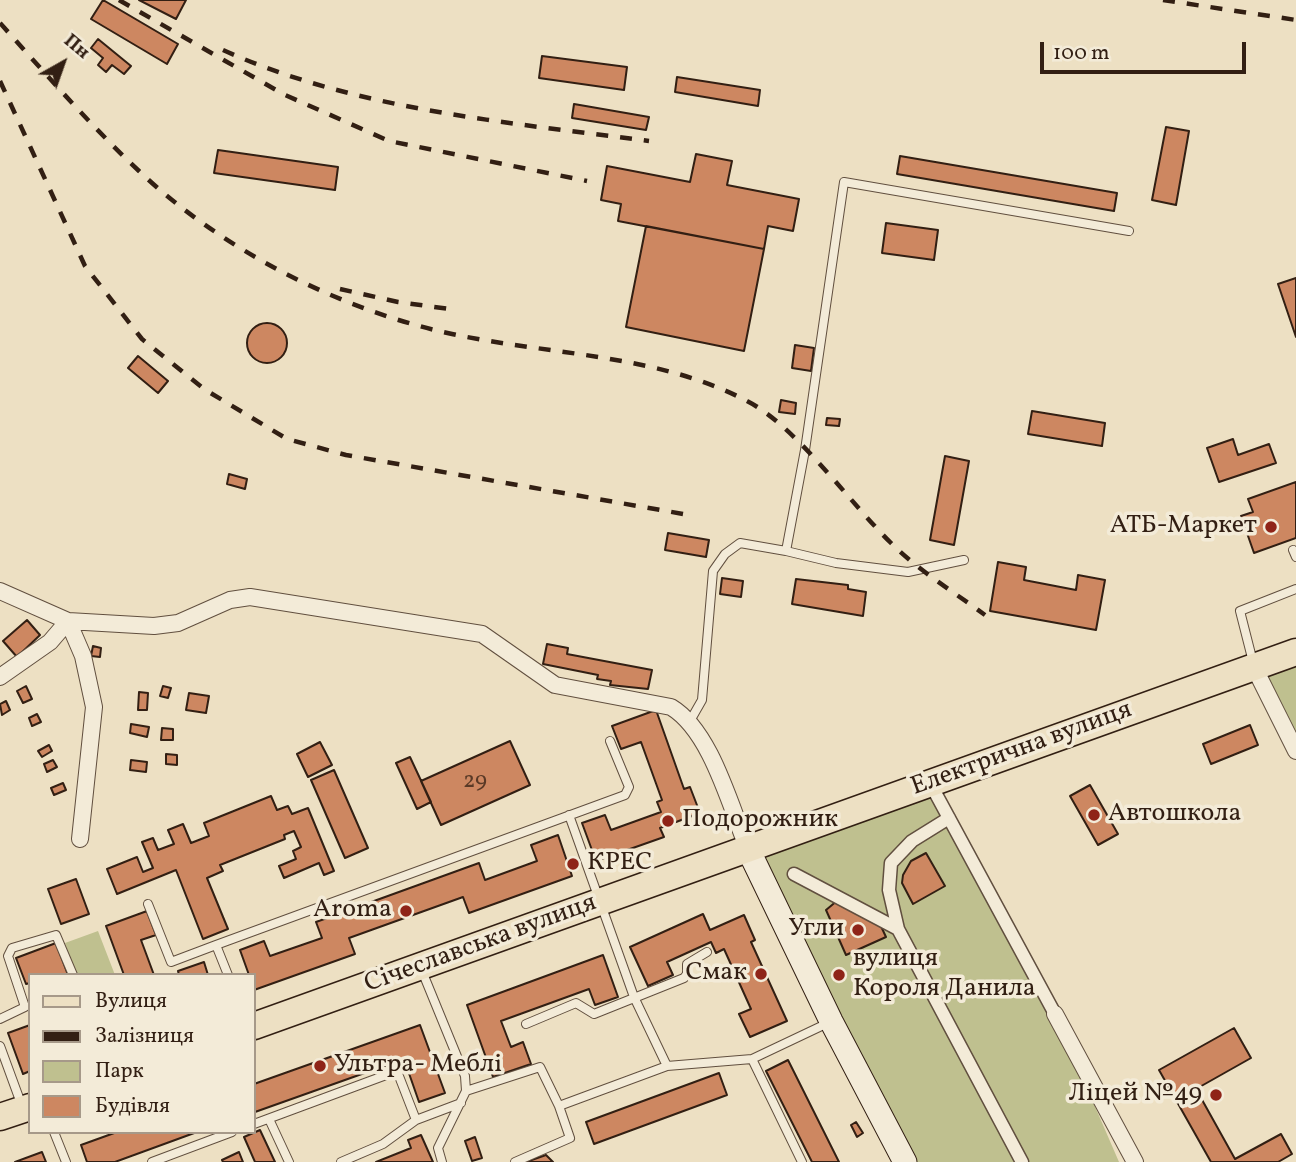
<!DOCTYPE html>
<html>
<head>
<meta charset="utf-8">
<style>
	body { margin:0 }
	#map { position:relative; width:1296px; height:1162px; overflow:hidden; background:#ede0c3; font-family:Vollkorn,serif }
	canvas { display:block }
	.legend { position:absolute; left:28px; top:973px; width:228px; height:161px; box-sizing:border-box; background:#f3ebd8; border:2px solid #a69989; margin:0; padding:9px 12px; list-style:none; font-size:21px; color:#321f13 }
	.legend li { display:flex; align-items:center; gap:14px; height:35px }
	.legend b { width:35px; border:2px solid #a69989 }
	.north { position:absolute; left:28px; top:28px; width:70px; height:70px; -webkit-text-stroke:5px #f3ebd8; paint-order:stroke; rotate:40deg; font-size:19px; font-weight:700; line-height:28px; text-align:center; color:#321f13 }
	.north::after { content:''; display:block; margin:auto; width:24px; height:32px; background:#321f13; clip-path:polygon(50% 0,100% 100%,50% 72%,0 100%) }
	.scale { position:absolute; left:1040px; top:42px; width:206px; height:32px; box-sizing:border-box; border:4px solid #321f13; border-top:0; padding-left:9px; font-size:21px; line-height:24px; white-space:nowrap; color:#321f13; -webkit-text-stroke:5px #f3ebd8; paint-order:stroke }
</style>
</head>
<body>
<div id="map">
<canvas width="1296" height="1162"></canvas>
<ul class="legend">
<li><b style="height:9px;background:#ede0c3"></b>Вулиця</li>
<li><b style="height:9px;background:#321f13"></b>Залізниця</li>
<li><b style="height:19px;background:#bfc08f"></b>Парк</li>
<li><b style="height:19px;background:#cd8761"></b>Будівля</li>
</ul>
<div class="north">Пн</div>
<div class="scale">100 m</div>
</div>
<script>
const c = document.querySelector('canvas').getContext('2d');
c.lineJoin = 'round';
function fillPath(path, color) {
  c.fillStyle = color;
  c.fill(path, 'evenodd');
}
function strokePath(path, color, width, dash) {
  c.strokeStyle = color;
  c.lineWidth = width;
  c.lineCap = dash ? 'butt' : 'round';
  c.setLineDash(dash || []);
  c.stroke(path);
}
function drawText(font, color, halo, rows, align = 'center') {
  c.font = font + ' Vollkorn,serif';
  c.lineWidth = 7;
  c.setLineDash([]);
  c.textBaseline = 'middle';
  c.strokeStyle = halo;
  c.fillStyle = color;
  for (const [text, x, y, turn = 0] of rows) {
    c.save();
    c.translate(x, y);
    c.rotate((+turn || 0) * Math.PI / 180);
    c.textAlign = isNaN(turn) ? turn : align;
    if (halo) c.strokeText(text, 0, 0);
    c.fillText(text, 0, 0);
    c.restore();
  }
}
fillPath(new Path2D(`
	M1296,652V751L1254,667Z
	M930,783L1055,1014L1119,1162H905L748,849Z
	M98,931L115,975H76L65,943Z`), '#bfc08f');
const building = new Path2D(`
	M103,0L178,44L167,64L91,19Z
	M139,0H186L176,19Z
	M98,39L131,66L124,74L112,65L106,72L98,65L103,58L91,48Z
	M542,56L627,67L624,90L539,78Z
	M677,77L760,90L758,106L675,92Z
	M574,104L649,117L646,130L572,118Z
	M1166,127L1189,131L1176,205L1152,200Z
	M218,150L338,167L335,190L214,173Z
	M696,154L732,161L727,185L799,199L793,231L768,226L764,249L618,221L621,204L601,200L607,166L690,182Z
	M900,156L1117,193L1114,211L897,174Z
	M886,223L938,230L934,260L882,253Z
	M646,226L764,249L744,351L626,327Z
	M1296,278V337L1278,284Z
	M247 343a20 20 0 1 1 40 0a20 20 0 1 1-40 0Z
	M795,345L814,348L811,371L792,368Z
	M138,356L168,381L158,393L128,368Z
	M781,400L796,403L795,414L779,412Z
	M1032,411L1105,423L1102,446L1028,434Z
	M827,418L840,419L839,426L826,425Z
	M1233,439L1238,455L1269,444L1276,463L1219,482L1207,448Z
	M945,456L969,461L954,545L930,540Z
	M229,474L247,479L245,489L227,484Z
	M1296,482V538L1254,553L1241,516L1253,512L1248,499Z
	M668,533L709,540L706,557L665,550Z
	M998,562L1026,567L1024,580L1076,590L1078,575L1105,580L1096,630L990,611Z
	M722,578L743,581L741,597L720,594Z
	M796,579L848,585V589L866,592L863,616L792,604Z
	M27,620L40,635L17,657L3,641Z
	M547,644L568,648L567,654L652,670L648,689L610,685L611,681L597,679L598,675L543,664Z
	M93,646L101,648L100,657L91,656Z
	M26,686L32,699L23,703L17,691Z
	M163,686L171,688L168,698L160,696Z
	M139,692L148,693L147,710H138Z
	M189,693L209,696L206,713L186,710Z
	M6,701L10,710L2,715L0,704Z
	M656,710L684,789L690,787L700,813L660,828L664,837L596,861L582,823L605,815L611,830L661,812L657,802L662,800L641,742L621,749L612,726Z
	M37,714L41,722L32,726L29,718Z
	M131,724L149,727L147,737L130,733Z
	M1250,725L1258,745L1211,764L1203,744Z
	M162,728L173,729V740H161Z
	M510,741L530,785L441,825L421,781Z
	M320,742L332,765L308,777L297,754Z
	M49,745L52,751L42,757L38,751Z
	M166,754L177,755V765L166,764Z
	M410,757L431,802L417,809L396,763Z
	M53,760L57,767L47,772L44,764Z
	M131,760L147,762L146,772L130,770Z
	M334,770L368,848L345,858L311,780Z
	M63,783L66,790L54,795L51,788Z
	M1090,785L1118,834L1098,845L1070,796Z
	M271,796L277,810L288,806L292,814L308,808L334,871L324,875L319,863L284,878L279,866L296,859L293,851L301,847L294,831L284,835L285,839L220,865L223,871L207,878L228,929L203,939L176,870L117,894L107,869L137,857L143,872L153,868L142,842L153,838L158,850L174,844L168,830L183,824L191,843L209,836L204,823Z
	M558,835L572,876L469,913L463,897L349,938L355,954L254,990V975H249L240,950L264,941L270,956L322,938L316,922L479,863L485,880L537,861L531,845Z
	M926,853L945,886L913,904L902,883L903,875L911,861Z
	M76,879L89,914L61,924L48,889Z
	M838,900L879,922L886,937L846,955L826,910Z
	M147,911L156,935L141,940L154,975H124L106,926Z
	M703,914L710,930L744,915L755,940L751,942L787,1021L750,1037L739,1014L751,1009L724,949L716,953L711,942L667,962L673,975L648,986L630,947Z
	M56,943L68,975H30V983L26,984L16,958Z
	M603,955L618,997L595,1005L589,989L501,1021L511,1047L523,1042L531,1064L493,1077L467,1005Z
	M204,962L208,975H179L178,971Z
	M30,1025V1071L23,1074L8,1033Z
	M420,1025L445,1093L419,1102L404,1059L255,1112L254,1084Z
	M1234,1028L1251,1058L1196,1089L1235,1159L1281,1134L1292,1154L1278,1162H1211L1159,1070Z
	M788,1060L839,1162H812L766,1071Z
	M719,1073L727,1095L594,1144L586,1122Z
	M856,1122L863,1133L857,1137L851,1125Z
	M260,1130L275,1162H255L244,1137Z
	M117,1132H197L115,1162H87L81,1145Z
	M421,1135L433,1162H376L411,1148L408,1140Z
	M475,1137L482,1158L472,1161L465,1141Z
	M42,1152L46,1162H15Z
	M239,1152L243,1162H223L222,1160Z
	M546,1155L553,1162H526Z`);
fillPath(building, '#cd8761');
strokePath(building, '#321f13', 2);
const service = new Path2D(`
	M1293,550L1296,557
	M786,551L836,563L908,572L964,560
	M1253,662L1240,611L1296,589
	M690,721L702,700L713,571L725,554L740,543L786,551L805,450L844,182L1129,231
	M148,904L171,962L216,945L228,975
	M216,945L625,795L629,787L610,741
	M422,971L465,1076L466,1091L438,1148L442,1162
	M0,1019L25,1007L8,956L12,948L56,935L73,975
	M526,1024L576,1003L594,1014L684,978L687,974V964L707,952
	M0,1046L22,1106
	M667,1066L752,1059
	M466,1091L540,1067L559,1106
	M269,1119L289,1162
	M254,1124L397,1071L416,1120L461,1103
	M54,1132L66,1162
	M152,1162L232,1132
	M341,1162L383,1144L416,1120
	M515,1162L570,1138L559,1106L667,1066L634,997L569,815
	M802,1162L752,1059L828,1023`);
const pedestrian = new Path2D(`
	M930,783L1055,1014
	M794,874L898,929L1022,1162
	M898,929L889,890L891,863L912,841L949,818`);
const minor = new Path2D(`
	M0,591L68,621L154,626L178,623L230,600L250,597L482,634L555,685L671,707C711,731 730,806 748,849
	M68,621L83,656L94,707L80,839
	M1254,667L1296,751
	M0,677L50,642L68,621
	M1055,1014L1135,1162`);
const secondary = new Path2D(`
	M748,849L831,1021L905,1162`);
const primary = new Path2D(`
	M254,1026L1296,652
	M0,1117L30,1107`);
strokePath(service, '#614f3f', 10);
strokePath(pedestrian, '#614f3f', 15);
strokePath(minor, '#614f3f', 18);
strokePath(secondary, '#321f13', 25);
strokePath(primary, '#321f13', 29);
strokePath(service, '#f3ebd8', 8);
strokePath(pedestrian, '#f3ebd8', 12);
strokePath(minor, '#f3ebd8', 16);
strokePath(secondary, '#f3ebd8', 23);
strokePath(primary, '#ede0c3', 26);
strokePath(new Path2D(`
	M119,0L283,94L389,141L587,181
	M1163,0L1296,20
	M0,23C45,73 90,125 139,171C222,250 340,310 452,334C550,355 658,354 747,401C796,426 850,503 891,543C919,571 954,592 985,615
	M223,50C356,110 506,122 649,141
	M0,81L85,266L142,339L204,389L287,439L346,455L689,515
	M340,289L398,302L457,310`), '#321f13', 4.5, [12, 12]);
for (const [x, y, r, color] of [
	[1271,527,7,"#8f2418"],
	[1094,815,7,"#8f2418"],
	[668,821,7,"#8f2418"],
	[573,864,7,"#8f2418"],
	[406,911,7,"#8f2418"],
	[858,930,7,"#8f2418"],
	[761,974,7,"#8f2418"],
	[839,975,7,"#8f2418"],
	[320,1066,7,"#8f2418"],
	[1216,1095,7,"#8f2418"]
]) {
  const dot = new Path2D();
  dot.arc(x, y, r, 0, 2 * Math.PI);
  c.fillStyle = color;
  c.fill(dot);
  strokePath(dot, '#f3ebd8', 2.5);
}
drawText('23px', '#593926', null, [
	["29",475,783]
]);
drawText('26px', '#321f13', '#f3ebd8', [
	["АТБ-Маркет",1257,527],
	["Автошкола",1108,815,"left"],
	["Подорожник",682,821,"left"],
	["КРЕС",587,864,"left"],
	["Aroma",392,911],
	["Угли",844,930],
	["вулиця",853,960,"left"],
	["Короля Данила",853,990,"left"],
	["Смак",747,974],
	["Ультра- Меблі",334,1066,"left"],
	["Ліцей №49",1202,1095]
], 'right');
drawText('26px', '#321f13', '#f3ebd8', [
	["Електрична вулиця",1022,750,-20],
	["Січеславська вулиця",481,945,-20]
]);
</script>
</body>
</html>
